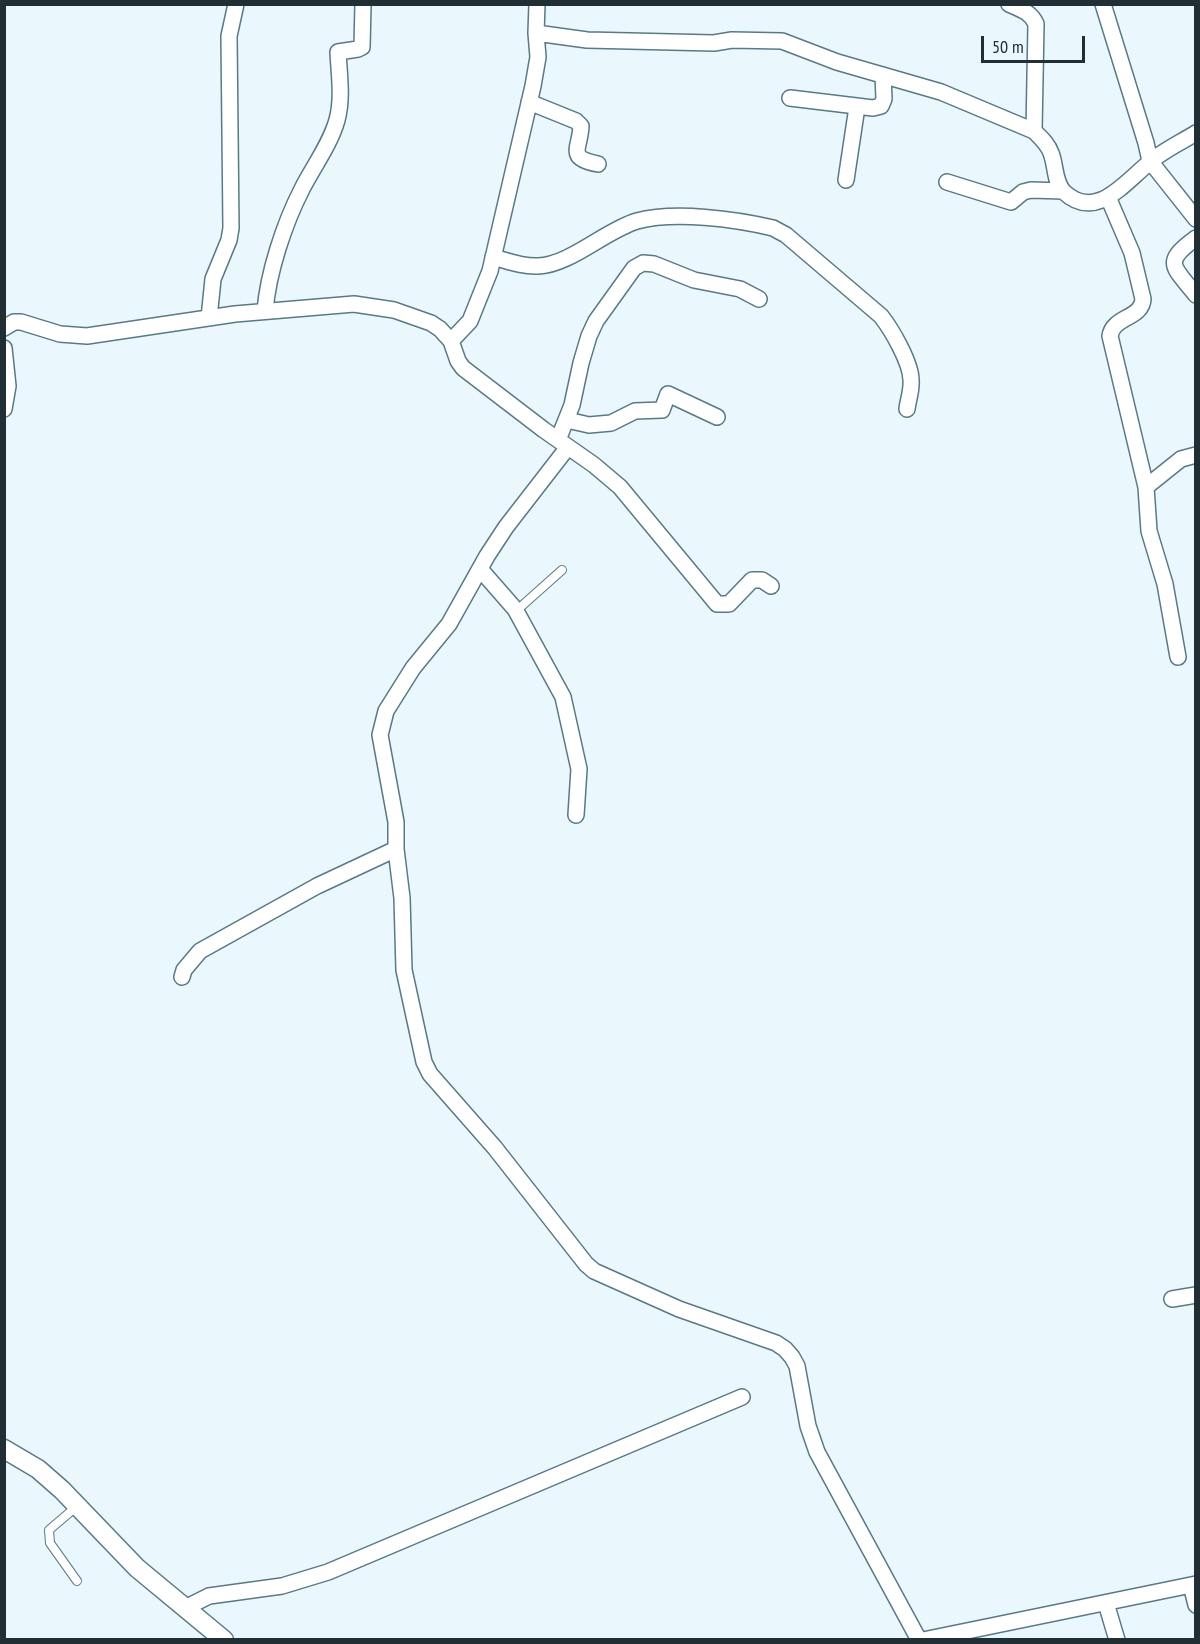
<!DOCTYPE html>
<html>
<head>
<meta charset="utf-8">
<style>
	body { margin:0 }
	#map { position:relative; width:1200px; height:1644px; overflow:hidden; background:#eaf8fd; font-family:"PT Sans Narrow",sans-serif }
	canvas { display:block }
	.frame { position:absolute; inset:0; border:6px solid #212f34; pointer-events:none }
	.scale { position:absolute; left:981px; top:36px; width:104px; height:27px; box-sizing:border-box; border:3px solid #212f34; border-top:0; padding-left:8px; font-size:18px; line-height:21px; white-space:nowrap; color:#212f34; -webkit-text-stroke:4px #eaf8fd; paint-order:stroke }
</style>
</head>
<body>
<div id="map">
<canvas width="1200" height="1644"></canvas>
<div class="frame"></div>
<div class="scale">50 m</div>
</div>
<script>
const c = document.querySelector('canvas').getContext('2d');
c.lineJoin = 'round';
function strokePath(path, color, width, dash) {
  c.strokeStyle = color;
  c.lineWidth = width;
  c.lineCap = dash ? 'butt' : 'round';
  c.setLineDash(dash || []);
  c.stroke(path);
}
const service = new Path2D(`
	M516,611L562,570
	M76,1507L49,1530L50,1543L77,1581`);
const minor = new Path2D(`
	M1009,4C1020,9 1031,12 1036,24L1034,131
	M1103,4L1146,143L1150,161L1196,219
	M536,33L587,40L714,43L732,40L782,41L837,62L941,92L1034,131C1041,138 1048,144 1051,153C1056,165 1054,182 1064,192C1096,222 1125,182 1149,163C1162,151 1180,143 1196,133
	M790,98L873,108L881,106L884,99L883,75
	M529,102L576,121L581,126C580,149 566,158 598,164
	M846,180L857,107
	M947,182L1011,202L1023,192L1031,190L1063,191
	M1108,197L1132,253L1143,299C1142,319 1113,316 1110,336L1146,487L1149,531L1165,584L1178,657
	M1196,238C1162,263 1173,266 1196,295
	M493,257C508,261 523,267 538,266C570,265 606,230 637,221C675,211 735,219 773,228L786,235L881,316C892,330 911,363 911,380C912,390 908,400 907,409
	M265,311C268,273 284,224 302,189C313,167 330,145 337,120C343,98 339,74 338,52L358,49L362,47L363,4
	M209,318L213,279L229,240L231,228L229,36L236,4
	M4,328L14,322H21L60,334L87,336L235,314L354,304L394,310L431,323L440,329L451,341L458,361L463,368L544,430L594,465L620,487L717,604H729L752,580H762L771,586
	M451,341L470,321L490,271L533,86L538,57L536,33L537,4
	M4,348L8,386L4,409
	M567,420L589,425L611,423L635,411L662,410L668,394L717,417
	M558,440L572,405L581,363L589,336L596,321L634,268L643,263L654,264L694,280L740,289L759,299
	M568,447L506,527L487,556L449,624L413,668L386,711L380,735L396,822V849L402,898L404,970L424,1062L430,1074L495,1148L586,1264L594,1271L679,1309L776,1343L785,1349L792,1357L797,1366L808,1426L817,1452L919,1640
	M1146,487L1181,459L1196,455
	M480,569L515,609L563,697L579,769L576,815
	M182,977L184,970L200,951L317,886L396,849
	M1172,1299L1196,1295
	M1191,1585L1196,1605
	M1106,1603L1117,1640
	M185,1608L209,1596L282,1586L328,1572L742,1397
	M923,1640L1196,1584`);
const tertiary = new Path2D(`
	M4,1449L38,1469L62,1490L137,1568L224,1640`);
strokePath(service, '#597986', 10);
strokePath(minor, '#597986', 18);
strokePath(tertiary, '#597986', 21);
strokePath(service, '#fff', 8);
strokePath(minor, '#fff', 15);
strokePath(tertiary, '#fff', 18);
</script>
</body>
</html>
